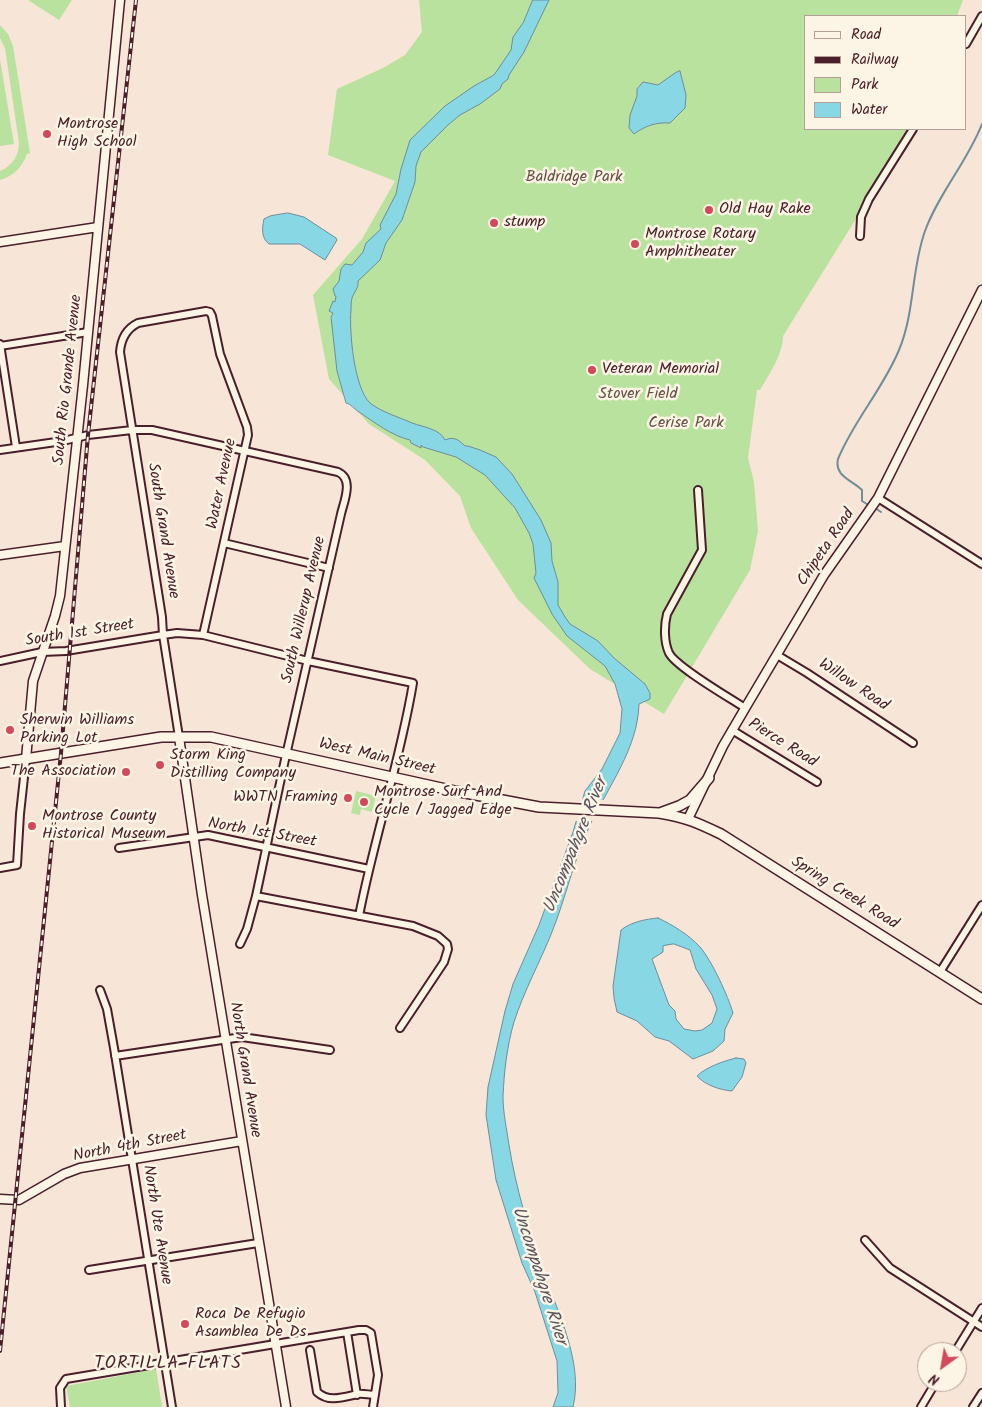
<!DOCTYPE html>
<html>
<head>
<meta charset="utf-8">
<style>
	body { margin:0 }
	#map { position:relative; width:982px; height:1407px; overflow:hidden; background:#f7e5d7; font-family:Kalam,sans-serif }
	canvas { display:block }
	.legend { position:absolute; left:804px; top:15px; width:162px; height:115px; box-sizing:border-box; background:#fcf5e5; border:1px solid #b59f9b; margin:0; padding:6px 9px; list-style:none; font-size:15px; color:#4a1f2b }
	.legend li { display:flex; align-items:center; gap:10px; height:25px }
	.legend b { width:25px; border:1px solid #b59f9b }
	.north { position:absolute; left:917px; top:1342px; width:50px; height:50px; box-sizing:border-box; background:#fcf5e5; border:1px solid #b59f9b; border-radius:50%; rotate:212deg; font-size:14px; font-weight:700; line-height:20px; text-align:center; color:#4a1f2b }
	.north::after { content:''; display:block; margin:auto; width:18px; height:22px; background:#d1495b; clip-path:polygon(50% 0,100% 100%,50% 72%,0 100%) }
</style>
</head>
<body>
<div id="map">
<canvas width="982" height="1407"></canvas>
<ul class="legend">
<li><b style="height:6px;background:#fcf5e5"></b>Road</li>
<li><b style="height:6px;background:#4a1f2b"></b>Railway</li>
<li><b style="height:14px;background:#b9e29e"></b>Park</li>
<li><b style="height:14px;background:#87d7e4"></b>Water</li>
</ul>
<div class="north">N</div>
</div>
<script>
const c = document.querySelector('canvas').getContext('2d');
c.lineJoin = 'round';
function fillPath(path, color) {
  c.fillStyle = color;
  c.fill(path, 'evenodd');
}
function strokePath(path, color, width, dash) {
  c.strokeStyle = color;
  c.lineWidth = width;
  c.lineCap = dash ? 'butt' : 'round';
  c.setLineDash(dash || []);
  c.stroke(path);
}
function drawText(font, color, halo, rows, align = 'center') {
  c.font = font + ' Kalam,sans-serif';
  c.lineWidth = 5;
  c.setLineDash([]);
  c.textBaseline = 'middle';
  c.strokeStyle = halo;
  c.fillStyle = color;
  for (const [text, x, y, turn = 0] of rows) {
    c.save();
    c.translate(x, y);
    c.rotate((+turn || 0) * Math.PI / 180);
    c.textAlign = isNaN(turn) ? turn : align;
    if (halo) c.strokeText(text, 0, 0);
    c.fillText(text, 0, 0);
    c.restore();
  }
}
fillPath(new Path2D(`
	M28,0H72L59,20Z
	M419,0H963L957,16H806V129H912L783,336C783,354 769,375 760,390H757L748,458L754,482L758,531L750,570L664,714L590,669L518,600L471,528L460,496L425,460L369,424L329,379L313,295L362,239L395,181L328,155L337,89L383,68L405,55L422,32Z
	M0,25L8,34L13,46L30,153L27,154C22,167 14,176 0,180V171C12,166 19,156 19,143L5,48L0,38Z
	M0,59L14,144L0,146Z
	M356,791L376,796L372,812L361,809L360,815L351,813Z
	M156,1369L162,1407H70L66,1386Z`), '#b9e29e');
const water = new Path2D(`
	M533,0H549L524,52L509,75L508,79L502,84L500,89L480,104L460,115L448,125L421,152L416,166L415,182L402,220L386,243L380,260L358,281C359,288 354,292 352,298C351,302 351,306 351,310C349,331 354,388 370,403C381,412 399,417 412,423C423,427 440,429 445,440C454,436 459,440 465,446H468L480,450L496,457L512,474L541,520L551,543L552,561L558,582V605L565,617L570,624L598,641L614,658L645,684L650,693V699L639,704C638,748 608,787 590,825C574,859 566,897 552,932C540,962 524,991 514,1022C507,1046 504,1072 503,1097C503,1113 507,1130 509,1145C516,1188 528,1228 542,1269C557,1310 584,1363 573,1407H553L558,1393L557,1361L535,1292L522,1263L496,1180L486,1115L488,1087L505,1011L513,984L539,925L573,832L585,791L602,769L620,733L622,709L615,684L605,666L567,636L552,614L534,578L536,573L533,544L529,533L515,508L485,475L456,457L423,447L421,445V448L411,443L410,440C392,436 374,422 359,412C354,409 351,404 346,403L337,371L331,317L333,313L329,311L333,301L335,302L336,296H335L333,289L339,281L341,269L345,264L352,265L363,252L366,243L381,229L380,225L396,194L401,169L410,140L445,106L474,86L494,75L511,50L513,37L523,23Z
	M680,71L686,95L685,108L670,123C656,122 645,126 634,134L629,128L630,115L637,96V89L643,82L658,85L675,73Z
	M288,213L304,217L336,238L337,240L325,260L300,244H269C261,238 262,228 264,219L270,216Z
	M658,918C673,925 689,935 700,947C712,961 728,996 733,1013L725,1029L724,1041L713,1051L693,1059L669,1041L655,1037L637,1021L617,1012L614,998L613,986L621,930C631,922 646,919 658,918ZM674,944L690,950L696,969L712,995L717,1009L712,1023L702,1030L695,1031L684,1029L676,1019L675,1011L669,1005L652,959L663,952V946Z
	M736,1058L744,1059L746,1063L742,1077L732,1091C720,1090 705,1085 697,1076C706,1067 724,1061 736,1058Z`);
fillPath(water, '#87d7e4');
strokePath(water, '#6f8d9a', 1);
fillPath(new Path2D(`
	M580,799L605,800L594,821H574Z`), '#f7e5d7');
strokePath(new Path2D(`
	M870,506L862,501V490C852,480 834,476 838,459C854,420 883,389 899,350C915,312 911,270 925,231C939,193 967,162 982,124
	M875,508L881,512`), '#6f8d9a', 2);
const minor = new Path2D(`
	M966,44L982,16
	M860,236L861,217L869,199L913,129
	M0,344L16,447
	M0,346L88,332
	M0,450L63,441L88,435L132,430H152L338,472C354,479 344,501 341,514L284,764L256,896L247,929L240,944
	M698,490L702,550L667,614C664,626 664,642 669,653C676,667 730,698 745,708
	M878,498L982,564
	M224,543L329,568
	M777,655L807,673L913,743
	M0,661L42,652L66,651L163,635L177,633L203,635L308,661L413,683C400,762 374,838 359,916
	M732,730L817,782
	M179,737L163,635L162,617L120,352C121,339 126,329 138,323L206,311L210,312L212,316L220,354L247,427L248,435L203,635
	M119,848L208,835L369,869
	M0,868L17,865L20,814L26,759
	M256,896L413,926L438,936L447,944L448,949L444,962L400,1028
	M940,972L982,905
	M100,990L107,1009L114,1048L172,1407
	M115,1056L242,1037L330,1050
	M865,1240L890,1268L982,1327
	M89,1270L258,1243
	M347,1332L357,1395
	M310,1350L317,1392C329,1403 344,1397 358,1394C363,1393 369,1395 375,1395
	M955,1352L982,1308
	M61,1407L60,1388L66,1379L359,1330H366L371,1333L378,1375L373,1407
	M921,1407L936,1382
	M973,1407L982,1393`);
const tertiary = new Path2D(`
	M0,242L98,227
	M0,555L65,546
	M179,737L202,895L286,1407
	M26,759L33,681L55,616L60,596L83,385L120,0
	M688,819L723,746L747,705L824,575L878,498L982,290
	M0,1199L19,1200L64,1174L80,1168L242,1141`);
const secondary = new Path2D(`
	M0,763L161,737H211L455,791L539,807L659,813C685,817 698,823 721,834L982,999
	M660,813L679,806L690,800L709,778`);
strokePath(minor, '#4a1f2b', 10);
strokePath(tertiary, '#4a1f2b', 11);
strokePath(secondary, '#4a1f2b', 12);
strokePath(minor, '#fcf5e5', 6);
strokePath(tertiary, '#fcf5e5', 8);
strokePath(secondary, '#fcf5e5', 9);
const rail = new Path2D(`
	M0,1351L61,753L88,435L136,0`);
strokePath(rail, '#4a1f2b', 4);
strokePath(rail, '#fcf5e5', 2, [5.5]);
for (const [x, y, r, color] of [
	[47,134,5,"#d1495b"],
	[709,210,5,"#d1495b"],
	[494,223,5,"#d1495b"],
	[635,244,5,"#d1495b"],
	[592,370,5,"#d1495b"],
	[10,730,5,"#d1495b"],
	[160,765,5,"#d1495b"],
	[126,772,5,"#d1495b"],
	[348,798,5,"#d1495b"],
	[364,802,5,"#d1495b"],
	[32,826,5,"#d1495b"],
	[185,1324,5,"#d1495b"]
]) {
  const dot = new Path2D();
  dot.arc(x, y, r, 0, 2 * Math.PI);
  c.fillStyle = color;
  c.fill(dot);
  strokePath(dot, '#fcf5e5', 2);
}
drawText('16px', '#4a1f2b', '#fcf5e5', [
	["Montrose",57,125],
	["High School",57,143],
	["Old Hay Rake",719,210],
	["stump",504,223],
	["Montrose Rotary",645,235],
	["Amphitheater",645,253],
	["Veteran Memorial",602,370],
	["Sherwin Williams",20,721],
	["Parking Lot",20,739],
	["Storm King",170,756],
	["Distilling Company",170,774],
	["The Association",116,772,"right"],
	["Montrose Surf And",374,793],
	["Cycle / Jagged Edge",374,811],
	["WWTN Framing",338,798,"right"],
	["Montrose County",42,817],
	["Historical Museum",42,835],
	["Roca De Refugio",195,1315],
	["Asamblea De Ds",195,1333]
], 'left');
drawText('16px', '#665048', '#fcf5e5', [
	["Baldridge Park",574,178],
	["Stover Field",638,395],
	["Cerise Park",686,424]
]);
drawText('16px', '#4a1f2b', '#fcf5e5', [
	["South Rio Grande Avenue",69,380,-84],
	["Water Avenue",223,484,-78],
	["South Grand Avenue",162,531,81],
	["Chipeta Road",827,548,-56],
	["South Willerup Avenue",305,610,-77],
	["South 1st Street",80,634,-9],
	["Willow Road",853,686,34],
	["Pierce Road",782,744,32],
	["West Main Street",377,758,13],
	["North 1st Street",262,834,10],
	["Spring Creek Road",844,894,32],
	["North Grand Avenue",244,1070,81],
	["North 4th Street",130,1147,-11],
	["North Ute Avenue",156,1225,81]
]);
drawText('italic 18px', '#5c5662', '#fcf5e5', [
	["Uncompahgre River",577,846,-68],
	["Uncompahgre River",538,1276,72]
]);
c.letterSpacing = '1px';
drawText('18px', '#4a1f2b', '#fcf5e5', [
	["TORTILLA FLATS",168,1365]
]);
c.letterSpacing = '0px';
</script>
</body>
</html>
